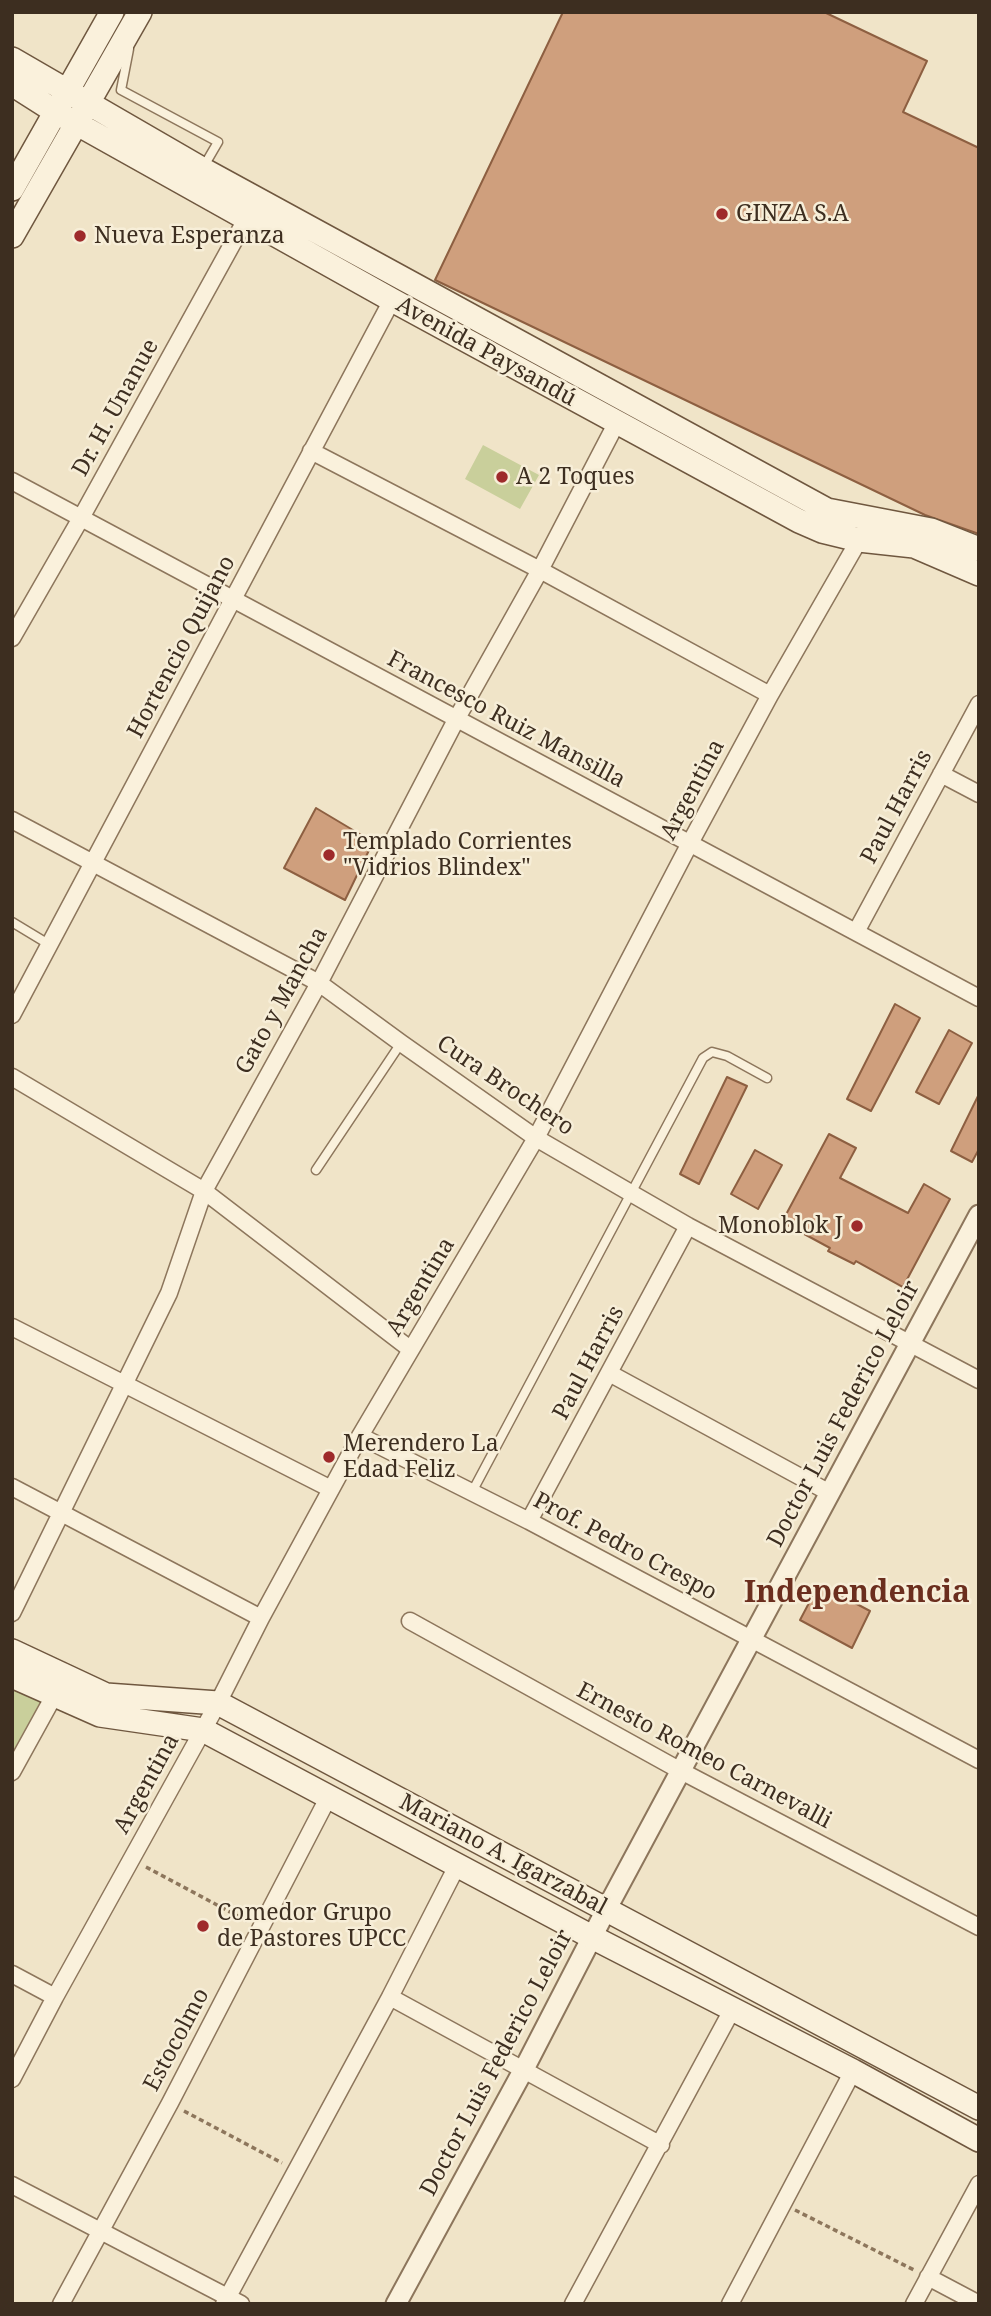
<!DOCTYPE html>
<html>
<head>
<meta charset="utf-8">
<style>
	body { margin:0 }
	#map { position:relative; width:991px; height:2316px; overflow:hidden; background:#f0e4c8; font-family:"Noto Serif",serif }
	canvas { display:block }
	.frame { position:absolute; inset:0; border:14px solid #3d2e20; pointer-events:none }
</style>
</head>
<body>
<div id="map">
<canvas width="991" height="2316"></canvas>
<div class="frame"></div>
</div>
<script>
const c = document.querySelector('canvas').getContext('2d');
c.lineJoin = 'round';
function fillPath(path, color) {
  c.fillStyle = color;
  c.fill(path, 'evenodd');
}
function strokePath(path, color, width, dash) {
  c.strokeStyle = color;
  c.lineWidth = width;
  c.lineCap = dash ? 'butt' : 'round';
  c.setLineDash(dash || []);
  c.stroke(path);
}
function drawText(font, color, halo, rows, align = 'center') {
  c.font = font + ' "Noto Serif",serif';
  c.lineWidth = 5;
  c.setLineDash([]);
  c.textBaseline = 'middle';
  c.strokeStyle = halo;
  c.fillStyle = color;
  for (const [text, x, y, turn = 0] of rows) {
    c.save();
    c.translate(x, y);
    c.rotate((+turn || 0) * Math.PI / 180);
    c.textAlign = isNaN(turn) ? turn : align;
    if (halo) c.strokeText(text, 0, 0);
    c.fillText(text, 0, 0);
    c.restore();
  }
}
fillPath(new Path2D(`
	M483,445L539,475L520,509L465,479Z
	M12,1687L41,1701L12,1753Z`), '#c9cf9b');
const building = new Path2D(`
	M563,12H824L927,61L903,112L979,148V534L925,515L435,280Z
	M316,808L373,842L345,900L284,868Z
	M895,1004L920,1018L871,1111L847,1099Z
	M949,1030L972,1043L939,1104L916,1092Z
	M727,1077L747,1086L699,1184L680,1174Z
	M979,1094V1149L972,1162L951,1151Z
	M829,1134L856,1148L840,1178L908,1213L924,1184L950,1199L903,1287L856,1261L854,1264L828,1251L830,1248L782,1222Z
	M755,1150L782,1165L758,1209L731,1194Z
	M819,1584L870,1611L852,1648L800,1620Z`);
fillPath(building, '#cf9f7d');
strokePath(building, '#8d5f41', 2);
const service = new Path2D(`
	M129,49L121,90L218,142L204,166
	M12,922L50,945
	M316,1170L401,1043
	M472,1492L703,1058L712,1052L727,1056L767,1078`);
const minor = new Path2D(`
	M311,451L540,570L770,695
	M12,481L979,998
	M12,638L81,518L250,212
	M941,774L979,794
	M12,820L319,983L401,1043L536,1138L629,1192L688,1226L979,1380
	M856,932L979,704
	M12,1015L392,300
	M12,1077L204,1191L410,1349
	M12,1327L331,1489
	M609,1373L830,1493
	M360,1436L529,1521L979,1760
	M12,1487L261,1618
	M529,1521L688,1226
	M12,1613L169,1293L204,1191L319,983L457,718L540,570L617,422
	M410,1621L681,1771L979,1927
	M12,1772L55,1694
	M12,1974L55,1997
	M390,1997L661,2145
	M12,2079L55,1997L218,1703L261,1618L360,1436L536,1138L689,845L770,695L863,533
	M12,2185L241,2304
	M928,2277L979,2304
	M61,2304L170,2103L329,1796
	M224,2304L390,1997L458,1864
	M573,2304L732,2010
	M730,2304L853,2071
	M914,2304L979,2184`);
const tertiary = new Path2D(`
	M396,2304L524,2069L606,1910L979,1215`);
const secondary = new Path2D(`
	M12,59L202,169L827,510L931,530L979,549
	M12,84L56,112L392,300L799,521L822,531L859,540L914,546L979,574
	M12,189L112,12
	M12,236L140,12
	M12,1651L106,1695L218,1703L979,2108
	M12,1676L100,1715L203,1730L592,1937L853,2071L979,2140`);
strokePath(service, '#8d765c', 11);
strokePath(minor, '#8d765c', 19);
strokePath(tertiary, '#8d765c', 23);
strokePath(secondary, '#6f573f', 26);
strokePath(new Path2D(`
	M146,1867L247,1921
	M184,2111L282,2163
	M795,2210L914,2270`), '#8d765c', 3.5, [5, 3.5]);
strokePath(service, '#faf1dc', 8);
strokePath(minor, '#faf1dc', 16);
strokePath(tertiary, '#faf1dc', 19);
strokePath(secondary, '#faf1dc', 23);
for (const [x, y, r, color] of [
	[722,214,7,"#9e2a2b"],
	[80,236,7,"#9e2a2b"],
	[502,477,7,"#9e2a2b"],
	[329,855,7,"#9e2a2b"],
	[857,1226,7,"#9e2a2b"],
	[329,1457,7,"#9e2a2b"],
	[203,1926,7,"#9e2a2b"]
]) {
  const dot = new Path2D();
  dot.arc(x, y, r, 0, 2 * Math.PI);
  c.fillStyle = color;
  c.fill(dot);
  strokePath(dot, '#f7eed8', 2.5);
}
drawText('23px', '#3d2e20', '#f7eed8', [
	["GINZA S.A",736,214],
	["Nueva Esperanza",94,236],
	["A 2 Toques",516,477],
	["Templado Corrientes",343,842],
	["\"Vidrios Blindex\"",343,868],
	["Monoblok J",843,1226,"right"],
	["Merendero La",343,1444],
	["Edad Feliz",343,1470],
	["Comedor Grupo",217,1913],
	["de Pastores UPCC",217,1939]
], 'left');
drawText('23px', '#3d2e20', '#f7eed8', [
	["Avenida Paysandú",486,352,29],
	["Dr. H. Unanue",116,408,-61],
	["Hortencio Quijano",182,647,-62],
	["Francesco Ruiz Mansilla",506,720,28],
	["Argentina",693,790,-62],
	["Paul Harris",897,807,-62],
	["Gato y Mancha",282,1001,-61],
	["Cura Brochero",505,1086,34],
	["Argentina",421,1287,-59],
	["Paul Harris",589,1363,-62],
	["Doctor Luis Federico Leloir",844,1414,-62],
	["Prof. Pedro Crespo",625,1547,28],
	["Ernesto Romeo Carnevalli",704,1756,28],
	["Argentina",147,1784,-61],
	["Mariano A. Igarzabal",503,1855,28],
	["Estocolmo",177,2040,-62],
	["Doctor Luis Federico Leloir",497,2063,-62]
]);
drawText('bold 30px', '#6b2e1e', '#f7eed8', [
	["Independencia",857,1593]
]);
</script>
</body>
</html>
